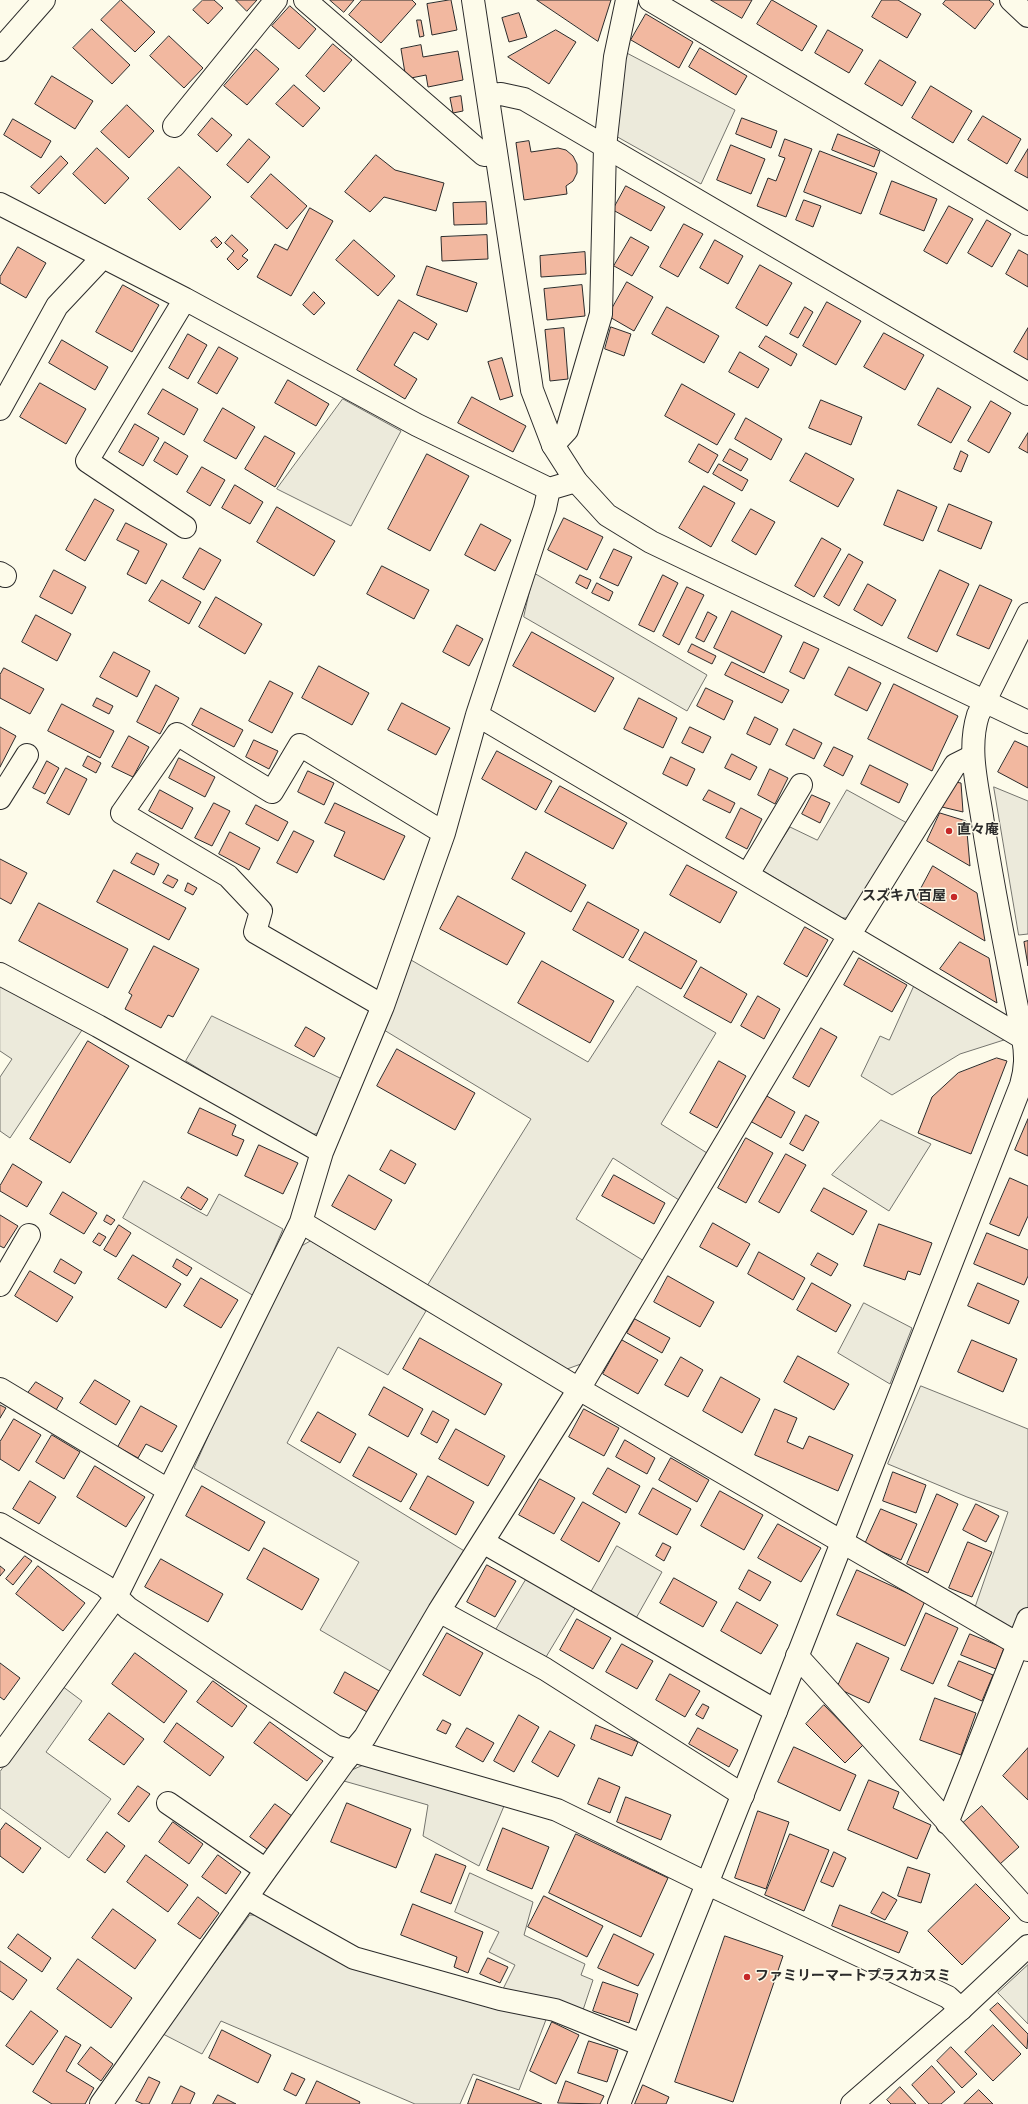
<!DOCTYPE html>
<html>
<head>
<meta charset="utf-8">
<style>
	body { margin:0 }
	canvas { display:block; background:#fdfbea }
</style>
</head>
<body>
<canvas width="1028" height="2104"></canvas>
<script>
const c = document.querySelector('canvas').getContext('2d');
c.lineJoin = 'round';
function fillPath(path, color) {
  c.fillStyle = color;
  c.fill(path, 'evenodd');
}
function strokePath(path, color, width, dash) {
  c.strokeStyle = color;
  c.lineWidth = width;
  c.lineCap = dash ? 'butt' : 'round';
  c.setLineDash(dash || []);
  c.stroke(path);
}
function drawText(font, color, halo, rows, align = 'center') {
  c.font = font + ' "Titillium Web","Noto Sans JP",sans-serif';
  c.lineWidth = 3;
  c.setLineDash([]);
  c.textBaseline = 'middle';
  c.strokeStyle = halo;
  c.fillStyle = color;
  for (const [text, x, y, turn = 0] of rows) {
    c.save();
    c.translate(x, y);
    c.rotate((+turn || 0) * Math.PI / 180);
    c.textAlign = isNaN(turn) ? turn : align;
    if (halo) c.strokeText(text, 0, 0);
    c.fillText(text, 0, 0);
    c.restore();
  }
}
const parking = new Path2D(`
	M623,51L735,110L701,184L614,135Z
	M343,399L401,431L351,526L277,489Z
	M534,573L707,675L687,711L524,617Z
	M994,787L1028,801V934L1019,935Z
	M847,790L907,823L855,918H841L762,870L790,827L817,840Z
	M411,960L588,1062L637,986L716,1033L661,1124L707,1153L679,1200L613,1158L576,1219L644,1261L581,1364L567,1369L427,1286L531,1119L384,1030Z
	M916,982L1007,1039L960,1054L892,1095L861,1076L880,1036L889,1040Z
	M0,986L82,1030L10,1138L0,1131V1077L12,1059L0,1051Z
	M212,1016L342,1079L323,1131L309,1136L186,1061Z
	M881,1120L931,1144L889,1211L832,1175Z
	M144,1181L207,1216L219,1194L283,1229L254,1296L123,1218Z
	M311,1241L426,1311L388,1375L338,1347L287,1443L466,1552L392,1672L320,1630L359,1562L194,1468L222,1405L300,1247Z
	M864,1303L912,1328L890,1384L838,1353Z
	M921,1386L1028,1429V1610L1019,1633L974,1610L1008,1512L967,1497L888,1464Z
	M617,1546L662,1572L635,1620L590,1594Z
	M527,1578L576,1607L543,1662L494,1633Z
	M62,1686L82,1701L46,1752L111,1799L69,1858L0,1808V1772Z
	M364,1765L504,1806L479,1866L423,1836L428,1805L344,1781L350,1771Z
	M470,1873L533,1902L524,1935L585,1964L581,1975L593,1980L582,2013L502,1991L515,1965L489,1952L499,1932L455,1912Z
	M250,1915H263L547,2017L519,2090L473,2074L460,2104H415L221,2021L202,2054L163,2034Z
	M1028,1965V2024L998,1993Z`);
fillPath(parking, '#eceadb');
strokePath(parking, '#74746e', 1);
const building = new Path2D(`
	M121,0L155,32L135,52L101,20Z
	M203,0H214L223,8L208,24L193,10Z
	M236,0H257L247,11Z
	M330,0H354L344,12Z
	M362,0H412L416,4L381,43L349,15Z
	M451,0L457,30L432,35L427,4Z
	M537,0H611L598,41Z
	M711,0H752L742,18Z
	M772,0L817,26L802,51L757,24Z
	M882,0H898L921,14L907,38L872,17Z
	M946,0H989L994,4L975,29L943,4Z
	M290,6L316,29L299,49L272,26Z
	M519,13L527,37L509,42L502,18Z
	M646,14L693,42L679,68L631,40Z
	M417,20H421L424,36L420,37Z
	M92,29L130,65L112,84L73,48Z
	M556,30L576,42L549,84L508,57Z
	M828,30L863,50L849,73L815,53Z
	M169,36L203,68L184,88L150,56Z
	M333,44L352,60L324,92L306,76Z
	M421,45L423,57L458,51L463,80L428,87L426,75L406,79L401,49Z
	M700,48L747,76L736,95L689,67Z
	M256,49L279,69L247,105L224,86Z
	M880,60L916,82L902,106L865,84Z
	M52,76L93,101L75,129L35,104Z
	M294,85L320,108L303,127L276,104Z
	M931,86L972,111L953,143L912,118Z
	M461,96L463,111L453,113L450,98Z
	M127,105L154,131L129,158L101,132Z
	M983,116L1021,139L1007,164L968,140Z
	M212,118L232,135L217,152L198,135Z
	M742,118L777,131L771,148L736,134Z
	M13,119L51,141L41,158L4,135Z
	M838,134L880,151L874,167L832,150Z
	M249,139L270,157L248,183L227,165Z
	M785,139L812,149L786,217L757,206L768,178L776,181L785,158L779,156Z
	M529,141L531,152L558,148L566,150L573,156L577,164V173L573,181L566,186L567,194L524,200L516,143Z
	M731,145L765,159L751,194L717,180Z
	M97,148L129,178L105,204L73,174Z
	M1028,149V178L1015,171Z
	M820,151L877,173L861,214L804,192Z
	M376,155L395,170L444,183L436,211L384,197L370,212L345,192Z
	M61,156L68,163L39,194L31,187Z
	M179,167L211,197L180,230L148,199Z
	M271,174L307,206L287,229L251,197Z
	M892,181L937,199L924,231L880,214Z
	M626,186L665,207L651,231L613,210Z
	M804,200L821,206L813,227L796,220Z
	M486,202L487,224L454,225L453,203Z
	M949,206L973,219L947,264L924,251Z
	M310,208L333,221L291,296L257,277L275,244L287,250Z
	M987,220L1011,234L992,267L968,253Z
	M684,224L703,234L678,277L660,267Z
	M232,235L248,250L242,256L248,260L238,270L227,259L234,251L225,243Z
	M487,235L488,259L442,261L441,237Z
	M216,237L222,243L217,248L211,241Z
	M631,237L649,247L632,276L614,266Z
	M354,240L395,276L378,296L336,260Z
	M715,240L743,256L728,284L700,268Z
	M18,247L46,263L26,298L0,283V277Z
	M1019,250L1028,255V287L1006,274Z
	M585,252L586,274L541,277L540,256Z
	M760,265L792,283L767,326L736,308Z
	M427,266L477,283L467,312L417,295Z
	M627,282L653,297L634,331L608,316Z
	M123,285L159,305L132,352L96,332Z
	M582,285L585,316L547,320L544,289Z
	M314,292L325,303L314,315L303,305Z
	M399,300L437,324L428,340L414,332L394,365L417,379L405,399L357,370Z
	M827,302L861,321L836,365L803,346Z
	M667,307L719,336L704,363L652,334Z
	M805,307L813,312L798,338L790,334Z
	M611,327L631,334L624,356L605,349Z
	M564,328L568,379L550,381L545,330Z
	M1028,328V360L1014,352Z
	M884,333L924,355L905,390L864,367Z
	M188,334L207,345L188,379L169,368Z
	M766,336L797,354L791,366L759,347Z
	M62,340L108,367L95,390L49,363Z
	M219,347L238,358L217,394L198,383Z
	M740,352L769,369L758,388L729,372Z
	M502,358L513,396L500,400L488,362Z
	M288,380L329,404L316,426L275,403Z
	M40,383L86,409L66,444L20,417Z
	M682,384L735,414L717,445L665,416Z
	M938,388L971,407L951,443L918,425Z
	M163,389L198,409L184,435L148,414Z
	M472,397L526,426L513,452L458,423Z
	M821,400L862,417L851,445L809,428Z
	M991,401L1011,413L989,453L968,441Z
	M223,408L255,427L236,459L204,441Z
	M746,418L782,439L771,460L735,439Z
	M135,424L159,438L143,466L119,452Z
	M1028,433V453L1019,448Z
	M265,436L295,453L275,487L245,469Z
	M165,442L188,456L177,475L154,461Z
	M699,444L718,455L708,473L689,462Z
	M730,449L748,459L741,471L723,461Z
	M961,451L968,455L961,472L954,469Z
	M806,453L854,479L838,507L790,481Z
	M427,454L469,476L430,551L388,529Z
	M719,464L748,480L742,491L713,474Z
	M202,467L225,480L210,506L187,492Z
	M235,485L263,502L250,524L222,508Z
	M704,486L735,503L711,547L679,528Z
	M898,490L937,507L923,541L884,525Z
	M95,499L114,510L85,561L66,550Z
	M949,504L992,522L981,549L938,531Z
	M277,507L335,541L314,576L257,542Z
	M751,509L775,522L756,555L732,541Z
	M564,518L603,537L587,570L548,550Z
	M126,523L167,544L146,584L127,574L139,551L117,540Z
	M481,524L511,540L495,571L465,555Z
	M822,538L841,549L814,597L795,586Z
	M200,548L221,560L204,590L183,578Z
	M614,549L632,557L618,586L600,578Z
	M849,554L863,562L839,606L824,597Z
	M382,566L429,590L414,619L367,594Z
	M54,570L86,587L72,614L40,597Z
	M940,570L969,584L937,652L908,638Z
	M580,575L591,580L587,589L576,583Z
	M663,575L678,583L654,632L639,625Z
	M162,580L201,602L189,624L149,601Z
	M597,583L613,592L609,601L592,593Z
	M868,584L896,600L882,626L854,610Z
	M980,585L1012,600L989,649L957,635Z
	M687,587L704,595L679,645L663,636Z
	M216,597L262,624L245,654L199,627Z
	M732,611L782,636L764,673L714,648Z
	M708,612L717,617L704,642L696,638Z
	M36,615L71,634L57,661L22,642Z
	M457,625L483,639L469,666L443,652Z
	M532,632L614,678L595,712L513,666Z
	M804,642L819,649L804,679L790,672Z
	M692,644L716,656L712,664L688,652Z
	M114,652L150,671L137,697L100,677Z
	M732,662L789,690L782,703L725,675Z
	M319,666L369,693L352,725L302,698Z
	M849,667L881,683L867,711L835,695Z
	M4,668L44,689L30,714L0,698V675Z
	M270,681L293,693L272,733L249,721Z
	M894,684L958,716L932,771L868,739Z
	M156,685L179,698L160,734L137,722Z
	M706,688L733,701L724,720L697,706Z
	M97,698L113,706L109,714L93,706Z
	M639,698L677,718L663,748L624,729Z
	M402,703L450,728L436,755L388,730Z
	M62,704L114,731L100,758L48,731Z
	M201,708L243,730L234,747L192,725Z
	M755,717L778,729L770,745L747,734Z
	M0,727L16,736L0,767Z
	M690,727L711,737L703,753L682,743Z
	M794,729L822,743L814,759L786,745Z
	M129,736L149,747L133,777L112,767Z
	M254,740L278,751L269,769L246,757Z
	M1015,741L1028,747V788L998,772Z
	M834,747L853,756L843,776L824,766Z
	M497,751L552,781L536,810L482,779Z
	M732,754L757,767L750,780L725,768Z
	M88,756L101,763L96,773L83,766Z
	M671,757L695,769L687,786L663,774Z
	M179,758L215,777L205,797L169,778Z
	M47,761L59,768L45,794L33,788Z
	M870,765L908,784L899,803L861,784Z
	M66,768L87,779L69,815L47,803Z
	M770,769L788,778L775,804L758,795Z
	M308,771L334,783L324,805L298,792Z
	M955,782L961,783L963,812L942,807Z
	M560,786L627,823L613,849L545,812Z
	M160,790L193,808L182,829L149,811Z
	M709,790L735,803L730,813L703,800Z
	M812,795L830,803L820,823L802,814Z
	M214,803L230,811L212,846L195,838Z
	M335,803L405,836L384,880L334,856L345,832L325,823Z
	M256,805L288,822L278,841L246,824Z
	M741,808L762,819L747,849L726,838Z
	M940,813L966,821L970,866L927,841Z
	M294,831L314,841L297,873L277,863Z
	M230,832L260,848L249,870L219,854Z
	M526,852L586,885L571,912L512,879Z
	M137,853L159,864L154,875L131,863Z
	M0,859L27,873L11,904L0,898Z
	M687,865L737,892L720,923L670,895Z
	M933,866L977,893L985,941L915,900Z
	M114,870L186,908L169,940L97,902Z
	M168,875L178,880L173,888L163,883Z
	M188,883L197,888L193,895L185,891Z
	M458,896L525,933L507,965L440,929Z
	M588,902L639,930L623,958L573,930Z
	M39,903L128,949L108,988L19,941Z
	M805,927L828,940L807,977L784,964Z
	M645,932L697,961L681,989L629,960Z
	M1028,941V966L1024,942Z
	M960,942L989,958L997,1003L940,969Z
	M154,946L199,969L173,1017L168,1015L161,1028L125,1009L132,995L129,993Z
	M859,958L907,985L892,1012L844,985Z
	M542,961L614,1001L590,1043L518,1003Z
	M701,967L747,994L731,1023L684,997Z
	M758,996L780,1009L764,1039L741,1026Z
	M306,1027L325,1038L314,1057L295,1046Z
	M821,1028L837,1037L809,1087L793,1078Z
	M88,1041L129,1066L70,1163L30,1139Z
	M397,1049L475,1093L455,1130L377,1086Z
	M997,1058L1007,1061L971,1154L918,1133L932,1097L958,1073Z
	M719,1061L746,1076L717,1128L690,1113Z
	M765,1095L795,1112L781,1138L750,1121Z
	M200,1108L236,1125L232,1135L244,1140L237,1156L188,1133Z
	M806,1115L819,1122L803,1151L790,1144Z
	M1028,1119V1156L1015,1150Z
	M746,1138L773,1153L746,1203L718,1188Z
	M259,1145L298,1163L283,1194L245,1176Z
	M391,1150L416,1164L405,1184L380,1170Z
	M786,1154L806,1165L779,1213L759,1202Z
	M13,1164L42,1182L27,1207L0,1191V1186Z
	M349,1175L392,1200L375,1230L332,1206Z
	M614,1175L665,1203L654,1224L602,1196Z
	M1010,1178L1028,1186V1216L1019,1236L990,1224Z
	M188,1187L208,1199L201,1210L181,1198Z
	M824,1188L867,1211L853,1235L811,1211Z
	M63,1192L97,1213L84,1234L50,1214Z
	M0,1215L18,1226L4,1248L0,1246Z
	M107,1215L115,1220L111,1225L104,1221Z
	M713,1223L750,1244L737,1267L700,1247Z
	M879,1224L932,1243L920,1275L908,1271L905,1280L864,1266Z
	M119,1225L131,1233L116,1257L104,1250Z
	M99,1233L106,1237L100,1246L93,1242Z
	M987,1233L1028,1250V1276L1024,1285L974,1264Z
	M759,1252L805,1278L793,1300L748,1274Z
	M818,1253L838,1264L831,1276L811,1265Z
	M133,1255L181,1284L166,1308L118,1279Z
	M61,1259L82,1272L75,1284L54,1272Z
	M177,1259L192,1268L187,1276L173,1267Z
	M30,1271L73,1297L57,1322L15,1296Z
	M668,1276L714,1302L700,1327L654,1302Z
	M201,1278L238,1300L221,1328L184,1306Z
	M812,1283L851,1305L836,1332L797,1310Z
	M978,1283L1019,1301L1009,1324L968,1306Z
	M635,1319L670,1338L662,1353L627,1333Z
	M420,1338L502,1384L485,1415L403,1369Z
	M622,1340L658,1360L638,1394L603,1374Z
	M972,1340L1017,1359L1003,1392L958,1372Z
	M798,1356L849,1384L834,1410L784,1382Z
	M681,1357L703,1370L688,1397L665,1385Z
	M721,1377L760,1399L742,1433L703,1411Z
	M95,1380L130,1401L116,1425L80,1403Z
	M36,1382L63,1398L56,1410L28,1393Z
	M384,1387L423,1409L408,1437L369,1415Z
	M0,1405L6,1408L0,1418Z
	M141,1406L177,1426L162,1452L146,1444L138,1458L118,1447Z
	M584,1409L619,1428L604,1456L569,1437Z
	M775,1409L797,1418L787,1442L803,1449L809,1436L853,1455L838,1491L755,1455Z
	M433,1411L449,1420L437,1443L421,1434Z
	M318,1412L356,1434L340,1463L301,1441Z
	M14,1419L41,1435L19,1471L0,1459V1442Z
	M456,1429L505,1456L488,1486L439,1459Z
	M52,1435L80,1452L64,1479L36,1462Z
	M625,1440L655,1458L647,1474L616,1457Z
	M369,1447L417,1474L401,1502L353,1476Z
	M671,1458L709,1480L697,1502L659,1480Z
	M95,1466L145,1497L126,1527L77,1497Z
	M608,1468L640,1486L626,1513L593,1494Z
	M893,1472L926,1485L916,1513L883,1501Z
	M428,1476L474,1502L456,1535L410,1509Z
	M540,1479L575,1498L554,1534L519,1515Z
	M30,1481L56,1497L39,1524L13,1509Z
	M202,1486L265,1522L249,1551L186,1516Z
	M653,1488L691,1509L677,1535L639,1514Z
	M720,1491L763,1515L744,1550L701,1526Z
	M937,1494L958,1504L928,1573L907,1564Z
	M583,1502L620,1523L599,1562L561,1540Z
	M976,1504L999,1516L986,1542L963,1530Z
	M881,1509L917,1524L901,1560L865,1544Z
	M778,1524L821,1548L801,1582L758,1558Z
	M968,1542L992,1552L972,1597L949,1588Z
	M663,1543L671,1547L664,1561L656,1556Z
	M264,1548L319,1579L302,1610L247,1579Z
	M25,1556L32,1561L13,1585L6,1579Z
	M161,1559L223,1594L208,1622L145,1587Z
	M487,1565L516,1581L495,1617L467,1602Z
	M0,1566L5,1570L0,1576Z
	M38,1566L85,1603L63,1631L16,1594Z
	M749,1570L771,1582L760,1601L739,1589Z
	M857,1570L925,1601L905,1646L837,1615Z
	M674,1578L717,1602L703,1627L660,1603Z
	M737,1602L778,1625L761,1654L721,1631Z
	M926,1613L958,1628L933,1684L901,1670Z
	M577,1619L611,1638L593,1669L560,1650Z
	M447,1633L483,1653L460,1696L423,1675Z
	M970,1634L1004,1648L996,1669L961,1655Z
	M857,1643L889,1658L869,1703L837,1688Z
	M622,1644L653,1661L637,1689L606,1672Z
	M135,1653L187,1691L164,1723L112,1684Z
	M959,1661L993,1675L982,1701L948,1686Z
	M0,1663L20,1678L4,1700L0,1697Z
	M345,1672L379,1691L367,1712L334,1693Z
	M670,1674L700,1691L685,1717L656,1700Z
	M213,1681L247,1706L232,1727L197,1702Z
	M935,1698L976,1713L961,1755L920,1740Z
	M703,1704L709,1707L703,1719L696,1715Z
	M824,1705L863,1745L845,1763L806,1724Z
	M109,1713L144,1739L124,1765L89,1740Z
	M519,1715L539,1727L514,1772L494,1761Z
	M443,1720L451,1724L446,1734L437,1730Z
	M270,1722L323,1761L307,1781L254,1743Z
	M177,1723L224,1757L210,1776L164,1742Z
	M596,1725L638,1742L632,1756L591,1739Z
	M467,1728L494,1743L483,1762L456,1747Z
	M698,1728L738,1750L729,1767L689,1744Z
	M550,1731L575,1745L558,1777L532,1762Z
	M794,1747L856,1775L840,1811L778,1782Z
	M1028,1748V1800L1003,1776Z
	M599,1778L620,1787L610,1813L588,1804Z
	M869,1780L899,1792L893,1808L931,1825L917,1859L848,1830Z
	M138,1786L150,1794L129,1822L118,1814Z
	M626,1797L671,1815L661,1840L617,1822Z
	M347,1803L411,1829L396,1868L331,1842Z
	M275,1804L292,1816L267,1849L250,1837Z
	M982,1806L1019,1847L1000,1864L963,1823Z
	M758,1811L789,1822L766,1889L735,1878Z
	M173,1822L203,1844L189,1864L159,1842Z
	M6,1823L41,1848L23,1873L0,1856V1831Z
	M503,1828L549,1847L532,1889L487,1870Z
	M107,1832L125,1846L105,1873L87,1860Z
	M576,1834L668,1878L641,1937L549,1893Z
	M790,1834L829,1850L804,1911L765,1895Z
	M834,1852L846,1858L833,1887L821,1882Z
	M436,1854L466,1866L451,1904L421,1892Z
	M146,1855L188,1885L168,1912L127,1882Z
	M218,1855L241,1872L226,1894L202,1877Z
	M908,1867L930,1874L921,1903L898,1896Z
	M976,1884L1010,1918L962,1965L928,1931Z
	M883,1892L897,1900L885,1920L871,1913Z
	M544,1896L603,1926L587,1957L528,1927Z
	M198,1897L219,1913L200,1939L178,1924Z
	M413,1904L483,1932L468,1973L454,1967L457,1957L401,1935Z
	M840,1905L908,1932L899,1953L832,1926Z
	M113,1909L156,1940L135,1969L92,1938Z
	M18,1934L51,1958L42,1972L8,1948Z
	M614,1934L654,1954L638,1986L598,1968Z
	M725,1936L783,1956L733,2102L675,2082Z
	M488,1958L508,1967L500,1983L480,1974Z
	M78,1959L132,1998L111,2028L57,1989Z
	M0,1961L27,1980L13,2000L0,1991Z
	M603,1982L638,1994L629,2023L593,2011Z
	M998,2003L1028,2034L1027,2049L990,2010Z
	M31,2011L58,2031L33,2065L6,2046Z
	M552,2022L579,2035L556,2084L530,2071Z
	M993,2025L1021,2054L993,2081L965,2052Z
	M222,2030L271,2055L258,2083L209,2058Z
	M66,2036L81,2045L66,2071L94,2088L85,2104H52L33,2092Z
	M589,2041L618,2050L607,2082L578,2073Z
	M91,2047L113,2064L101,2081L78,2064Z
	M951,2047L977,2074L962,2088L937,2061Z
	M932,2066L955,2092L941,2104H929L912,2085Z
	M292,2073L305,2079L296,2096L284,2090Z
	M149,2077L160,2082L149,2104H143L136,2101Z
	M477,2079L542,2104H468Z
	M317,2081L360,2102L359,2104H306Z
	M566,2081L604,2096L600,2104L558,2103Z
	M643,2085L669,2097L666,2104H635Z
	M181,2086L195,2093L190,2104H172Z
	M900,2087L916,2104H891L887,2100Z
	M979,2090L993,2104H964Z
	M218,2095L236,2104H213Z`);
fillPath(building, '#f2b8a0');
strokePath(building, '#2b2b2b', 1);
const street = new Path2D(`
	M305,0L484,155L496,154
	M650,0L1028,224
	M1011,0L1028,16
	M174,126L276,0
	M0,204L185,299L417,425L549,489L576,481
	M185,299L87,461L185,527
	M0,409L57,306L103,257
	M553,445L567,430L601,314L605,147L615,57L627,0
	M0,573L5,576
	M477,715L1023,1038H1028
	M0,798L27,755
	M748,874L801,785
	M0,974L98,1026L322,1152
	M383,1006L255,932L261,911L228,876L122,813L177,734L272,792L300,745L444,833
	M301,1222L579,1389L1028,1650
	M0,1285L29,1235
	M0,1389L168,1490
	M0,1524L105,1586L128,1608L335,1746L557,1810L708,1884L948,1997L961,2009
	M483,1542L776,1711
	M439,1611L545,1669L743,1795
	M797,1656L1028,1911
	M0,1756L116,1597L301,1222L322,1152L383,1006L444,833L477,715L545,508L549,489
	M168,1803L266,1870
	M947,1823L1028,1619
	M247,1898L354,1958L500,1999L555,2010L642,2045
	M101,2104L266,1870L344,1762L365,1737L439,1611L579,1389L850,934L955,765L973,756`);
const secondary = new Path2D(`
	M473,0L532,390L553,445L576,481L607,515L651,542L1028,722
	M0,50L44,0
	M488,95L501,94L524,99L1028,394
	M619,2104L776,1711L1021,1085C1026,1068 1026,1055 1023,1038C1009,966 994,895 983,823C978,787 967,750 978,715L1028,614
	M852,2104L961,2009L1028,1946`);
strokePath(street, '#2b2b2b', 24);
strokePath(secondary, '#2b2b2b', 24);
strokePath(street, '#fdfbea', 22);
strokePath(secondary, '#fdfbea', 22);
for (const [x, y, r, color] of [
	[949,831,4,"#c62828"],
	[954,897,4,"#c62828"],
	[747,1977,4,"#c62828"]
]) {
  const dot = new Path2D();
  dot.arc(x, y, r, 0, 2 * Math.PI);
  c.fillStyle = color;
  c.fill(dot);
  strokePath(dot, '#fdfbea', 1.5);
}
drawText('bold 14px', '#2b2b2b', '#fdfbea', [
	["直々庵",957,831],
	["スズキ八百屋",946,897,"right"],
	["ファミリーマートプラスカスミ",755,1977]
], 'left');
</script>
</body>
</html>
